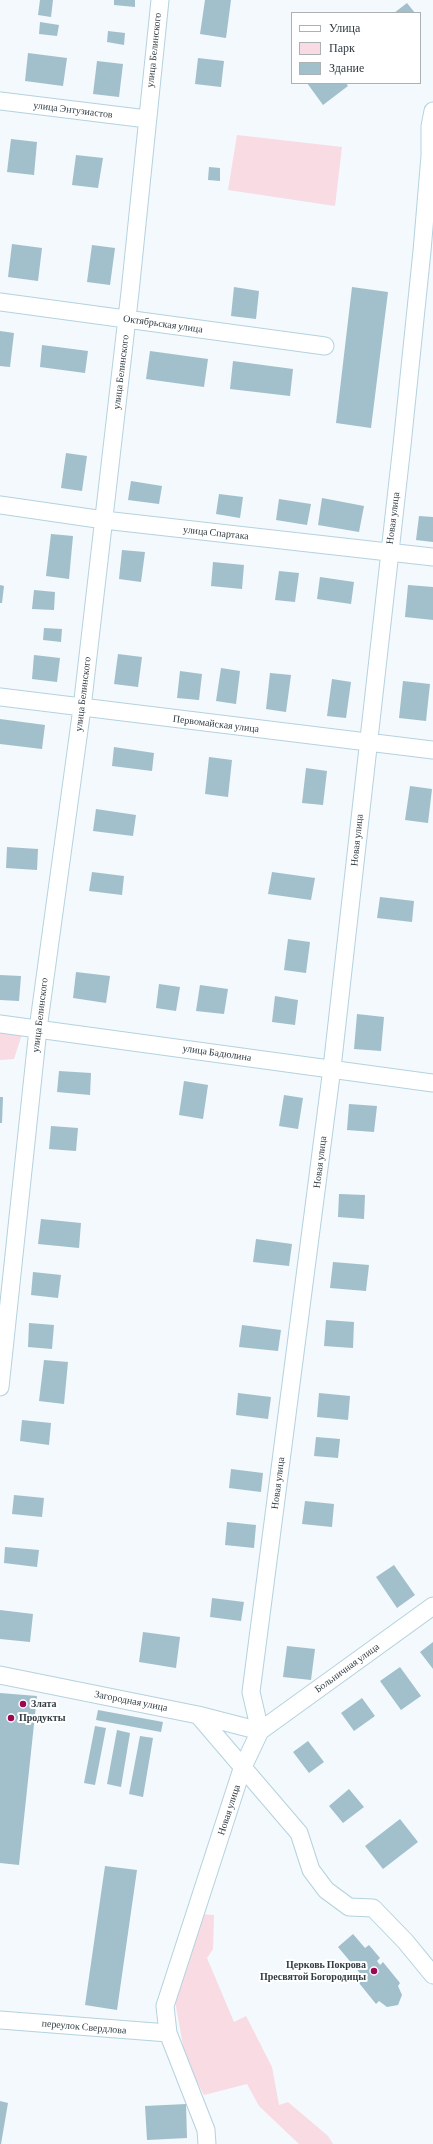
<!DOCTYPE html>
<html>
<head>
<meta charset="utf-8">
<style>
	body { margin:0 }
	#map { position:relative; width:433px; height:2144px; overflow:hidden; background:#f3f9fc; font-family:"Crimson Pro",serif }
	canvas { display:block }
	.legend { position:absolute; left:291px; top:12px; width:130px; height:72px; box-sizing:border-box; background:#fff; border:1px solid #acb1b3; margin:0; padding:5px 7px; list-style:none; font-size:12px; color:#303c42 }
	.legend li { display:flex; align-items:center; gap:8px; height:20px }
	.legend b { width:20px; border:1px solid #acb1b3 }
</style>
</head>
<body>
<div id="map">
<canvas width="433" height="2144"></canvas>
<ul class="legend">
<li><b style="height:5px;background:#fff"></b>Улица</li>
<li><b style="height:11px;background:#f8dbe3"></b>Парк</li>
<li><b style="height:11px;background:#a2bfcc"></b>Здание</li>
</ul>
</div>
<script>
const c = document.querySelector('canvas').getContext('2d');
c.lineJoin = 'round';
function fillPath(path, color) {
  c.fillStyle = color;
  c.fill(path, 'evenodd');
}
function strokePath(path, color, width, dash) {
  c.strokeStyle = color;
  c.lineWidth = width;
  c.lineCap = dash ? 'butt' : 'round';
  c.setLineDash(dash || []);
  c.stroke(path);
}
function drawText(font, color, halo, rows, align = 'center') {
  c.font = font + ' "Crimson Pro",serif';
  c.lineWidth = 4;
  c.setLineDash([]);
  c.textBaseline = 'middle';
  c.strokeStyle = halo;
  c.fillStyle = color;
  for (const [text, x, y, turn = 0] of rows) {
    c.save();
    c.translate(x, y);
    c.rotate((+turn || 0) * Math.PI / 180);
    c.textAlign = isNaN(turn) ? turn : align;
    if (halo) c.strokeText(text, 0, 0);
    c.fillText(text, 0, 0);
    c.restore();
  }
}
fillPath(new Path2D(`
	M237,135L342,147L335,206L228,190Z
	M0,1032L22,1034L14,1059L0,1060Z
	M199,1914L214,1915L213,1949L207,1958L234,2022L246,2016L272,2067L279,2105L288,2102L328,2136L333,2144H299L259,2106L247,2084L204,2095L186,2062L175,2001Z`), '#f8dbe3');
fillPath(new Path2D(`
	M40,0H53L51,17L38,15Z
	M114,0H135V7L114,5Z
	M205,0H231L226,38L200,34Z
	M407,3L415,13H394Z
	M40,22L59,25L57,36L39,34Z
	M108,31L125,33L124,45L107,42Z
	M28,53L67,58L63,86L25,81Z
	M198,58L224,61L221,87L195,84Z
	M97,61L123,64L119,97L93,94Z
	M307,83H346L348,86L323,105Z
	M11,139L37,142L34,175L7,172Z
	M76,155L103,158L98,188L72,185Z
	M209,167L220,168V181L208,180Z
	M12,244L42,248L38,281L8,277Z
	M92,245L115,248L110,285L87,282Z
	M234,287L259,291L256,319L231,316Z
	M352,287L388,292L371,428L336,423Z
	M0,331L14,333L10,367L0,366Z
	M42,345L88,351L85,373L40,367Z
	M150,351L208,359L204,387L146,379Z
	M233,361L293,369L290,396L230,389Z
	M66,453L87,456L82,491L61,488Z
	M131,481L162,486L159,504L128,500Z
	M219,494L243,497L240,518L216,514Z
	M322,498L364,506L359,532L318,525Z
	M279,499L311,504L307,525L276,520Z
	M419,516L433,517V542L416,540Z
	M51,534L73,536L69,579L46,576Z
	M122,550L145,552L141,582L119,579Z
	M213,562L244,565L242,589L211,586Z
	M279,571L299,573L295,602L275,600Z
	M320,577L354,582L351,604L317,599Z
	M0,585L4,586L2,603H0Z
	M408,585L433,587V620L405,617Z
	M34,590L55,592L54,610L32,609Z
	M44,628L62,629L61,642L43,640Z
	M118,654L142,657L138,687L114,684Z
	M34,655L60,658L57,682L32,679Z
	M221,668L240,671L236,704L216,701Z
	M180,671L202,674L199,700L177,698Z
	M270,673L291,675L286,712L266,709Z
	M332,679L351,682L346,718L327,716Z
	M403,681L430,684L426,721L399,718Z
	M0,719L45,725L42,749L0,744Z
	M114,747L154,753L152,771L112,766Z
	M209,757L232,760L228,797L205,794Z
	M306,768L327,771L323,805L302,803Z
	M410,786L432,789L428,823L405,820Z
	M96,809L136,815L133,836L93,831Z
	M7,847L38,849L37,870L6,868Z
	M92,872L124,876L122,895L89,891Z
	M272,872L315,878L311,900L268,894Z
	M380,897L414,901L412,922L377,918Z
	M288,939L310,942L306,973L284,970Z
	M76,972L110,976L106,1003L73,998Z
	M0,975L21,976L19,1001L0,1000Z
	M159,984L180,987L176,1011L156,1008Z
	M200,985L228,989L224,1014L196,1011Z
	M275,996L298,1000L295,1025L272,1022Z
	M357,1014L384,1017L381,1051L354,1049Z
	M59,1071L91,1073L90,1095L57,1092Z
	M184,1081L208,1085L203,1119L179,1115Z
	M284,1095L303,1098L298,1129L279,1126Z
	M0,1097H3L2,1123H0Z
	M349,1104L377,1106L374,1132L347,1130Z
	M51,1126L78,1128L76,1151L49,1149Z
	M339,1194L365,1195L364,1219L338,1217Z
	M41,1219L81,1223L79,1248L38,1244Z
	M256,1239L292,1244L289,1266L253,1262Z
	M333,1262L369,1265L366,1291L330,1288Z
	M33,1272L61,1275L58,1298L31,1295Z
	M326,1320L354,1322L353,1348L324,1346Z
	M29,1323L54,1325L52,1349L28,1347Z
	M242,1325L281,1330L278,1351L239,1347Z
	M44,1360L68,1362L64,1404L39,1401Z
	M238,1393L271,1397L268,1419L236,1415Z
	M319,1393L350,1396L348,1420L317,1417Z
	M22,1420L51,1423L49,1445L20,1441Z
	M316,1437L340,1439L338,1458L314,1456Z
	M231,1469L263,1473L261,1492L229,1488Z
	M14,1495L44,1498L42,1517L12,1514Z
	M305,1501L334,1504L332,1527L302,1524Z
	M227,1522L256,1525L254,1548L225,1545Z
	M5,1547L39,1550L37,1567L4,1563Z
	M394,1565L415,1595L397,1608L376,1577Z
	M212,1598L244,1602L241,1621L210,1617Z
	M0,1610L33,1614L30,1642L0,1639Z
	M143,1632L180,1637L176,1668L139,1662Z
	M433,1642V1669L420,1652Z
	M287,1646L315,1649L311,1680L283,1677Z
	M400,1667L421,1696L401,1710L380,1681Z
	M0,1693L37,1696L19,1865L0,1863Z
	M362,1698L375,1716L354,1731L341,1713Z
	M98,1710L163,1722L161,1732L96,1720Z
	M95,1726L106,1728L95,1785L84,1783Z
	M117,1730L130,1733L121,1787L107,1784Z
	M140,1736L153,1738L143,1797L129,1794Z
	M308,1741L324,1762L309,1773L293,1752Z
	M349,1789L364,1807L343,1823L329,1806Z
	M400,1819L418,1842L383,1869L365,1846Z
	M105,1866L137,1870L117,2010L85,2005Z
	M353,1934L365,1948L369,1945L380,1958L377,1961L380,1965L383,1962L400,1983L398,1986L402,1995L398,2005L387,2007L379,2001L376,2004L359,1983L364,1978L338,1947Z
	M0,2101L8,2103L1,2144H0Z
	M186,2104L187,2138L147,2140L145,2106Z`), '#a2bfcc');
const minor = new Path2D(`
	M0,101L147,119
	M0,302L325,346
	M0,505L104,520L433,557
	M0,697L433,750
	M0,1024L433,1083
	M0,1387L38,1029L82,708L130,292L160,0
	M0,1675L198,1715L260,1731
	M198,1715L299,1833L311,1870L326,1890L349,1907L373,1908L405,1941L433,1975
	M260,1731L433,1606
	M0,2020L168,2033
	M207,2144L206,2130L168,2033L165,2006L242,1769L260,1731L251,1692L332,1068L402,445L422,251L430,156V126L433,111`);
strokePath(minor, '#b4d2df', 19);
strokePath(minor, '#fff', 17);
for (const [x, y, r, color] of [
	[23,1704,4,"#9d0753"],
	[11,1718,4,"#9d0753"],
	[374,1971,4,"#9d0753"]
]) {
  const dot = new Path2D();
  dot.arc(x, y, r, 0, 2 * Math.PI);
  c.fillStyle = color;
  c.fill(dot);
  strokePath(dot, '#fff', 1.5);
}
drawText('10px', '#303c42', '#fff', [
	["улица Белинского",154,50,-84],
	["улица Энтузиастов",73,110,7],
	["Октябрьская улица",163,324,8],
	["улица Белинского",121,372,-83],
	["Новая улица",393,518,-83],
	["улица Спартака",216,533,6],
	["улица Белинского",83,694,-83],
	["Первомайская улица",216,724,7],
	["Новая улица",357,840,-84],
	["улица Белинского",40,1015,-83],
	["улица Бадюлина",217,1053,8],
	["Новая улица",320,1162,-83],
	["Новая улица",278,1483,-83],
	["Больничная улица",347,1668,-36],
	["Загородная улица",131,1701,11],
	["Новая улица",229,1810,-72],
	["переулок Свердлова",84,2027,5]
]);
drawText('bold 10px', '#303c42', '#fff', [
	["Злата",31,1704],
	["Продукты",19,1718],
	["Церковь Покрова",366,1965,"right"],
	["Пресвятой Богородицы",366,1977,"right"]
], 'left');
</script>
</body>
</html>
